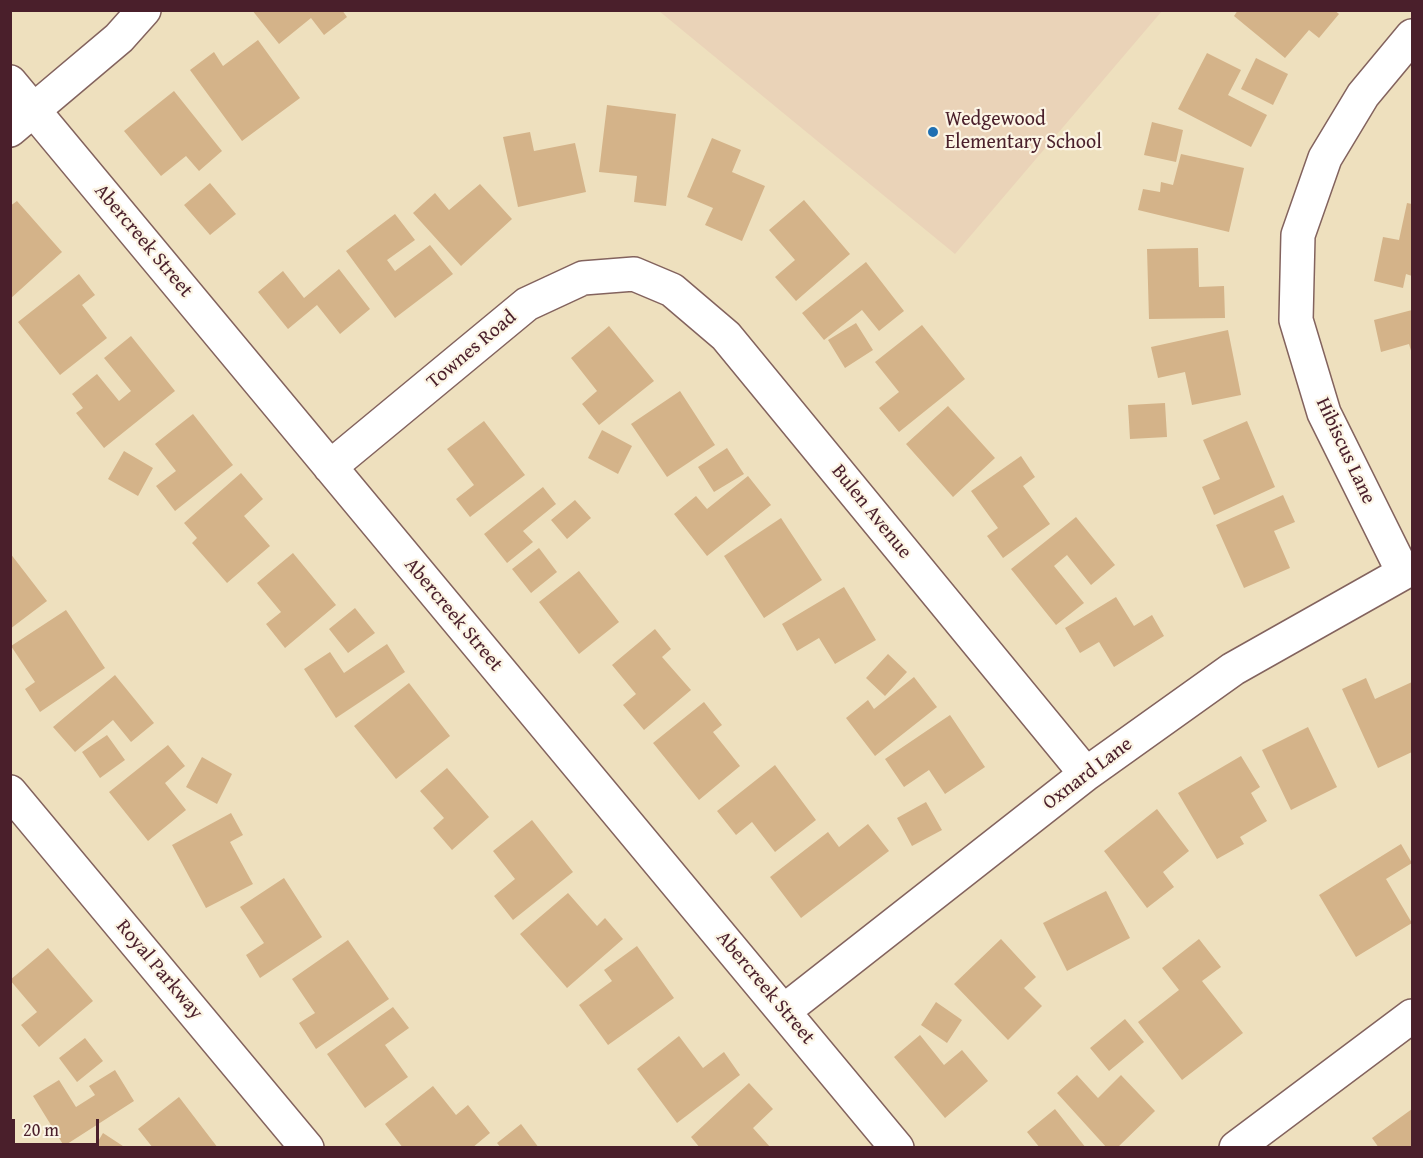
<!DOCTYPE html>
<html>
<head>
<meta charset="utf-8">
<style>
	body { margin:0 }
	#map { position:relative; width:1423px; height:1158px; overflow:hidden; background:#eee0be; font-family:"Gentium Book Plus",serif }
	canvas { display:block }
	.frame { position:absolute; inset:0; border:12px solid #4a1f2b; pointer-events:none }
	.scale { position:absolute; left:12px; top:1119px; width:87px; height:27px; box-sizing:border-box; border:3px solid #4a1f2b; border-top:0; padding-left:8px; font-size:18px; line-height:21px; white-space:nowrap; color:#4a1f2b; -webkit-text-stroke:4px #fcf5e5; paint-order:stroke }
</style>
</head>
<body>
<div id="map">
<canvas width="1423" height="1158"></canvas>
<div class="frame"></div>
<div class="scale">20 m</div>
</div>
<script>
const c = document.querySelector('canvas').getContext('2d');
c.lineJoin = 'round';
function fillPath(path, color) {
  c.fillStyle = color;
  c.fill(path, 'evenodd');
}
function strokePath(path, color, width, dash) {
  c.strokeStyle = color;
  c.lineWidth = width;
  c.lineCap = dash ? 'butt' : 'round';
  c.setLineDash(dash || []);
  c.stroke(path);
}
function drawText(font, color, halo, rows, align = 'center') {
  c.font = font + ' "Gentium Book Plus",serif';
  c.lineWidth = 4.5;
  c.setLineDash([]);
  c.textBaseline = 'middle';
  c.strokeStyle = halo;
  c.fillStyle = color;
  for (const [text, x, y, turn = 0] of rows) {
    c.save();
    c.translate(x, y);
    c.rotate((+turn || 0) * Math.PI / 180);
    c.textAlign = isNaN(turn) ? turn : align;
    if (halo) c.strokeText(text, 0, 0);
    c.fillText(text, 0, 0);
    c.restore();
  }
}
fillPath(new Path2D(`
	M659,11H1162L955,254Z`), '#ead3b8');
fillPath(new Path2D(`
	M252,10H342L347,17L324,35L311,18L279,44Z
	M1238,10H1334L1339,14L1319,38L1309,30L1285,58L1234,16Z
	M258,40L300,98L242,141L190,70L214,52L223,66Z
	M1207,53L1241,70L1228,95L1267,115L1251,147L1178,109Z
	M1256,58L1288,74L1273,105L1241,89Z
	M174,91L222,151L199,171L186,156L161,176L124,131Z
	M607,105L676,114L666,206L634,202L637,176L599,172Z
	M1152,122L1183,130L1176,162L1144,155Z
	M530,132L534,151L575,143L586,192L518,207L503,137Z
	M712,138L741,150L732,172L765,186L742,241L705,225L713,208L687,197Z
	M1181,154L1244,168L1229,232L1138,210L1143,189L1160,192L1161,182L1173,185Z
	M210,183L236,214L210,235L184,205Z
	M480,184L512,219L461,266L413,213L435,193L449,210Z
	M804,200L850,254L796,301L775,277L795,260L769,230Z
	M17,201L62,252L10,299V206Z
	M1407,203L1412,204V276L1406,274L1403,288L1374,281L1383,237L1399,240Z
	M395,214L415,240L387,260L395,271L430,245L453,274L395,318L346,251Z
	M1198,248L1199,287L1224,286L1225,318L1149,319L1147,249Z
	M866,262L904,311L879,331L862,310L824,340L802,313Z
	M339,269L370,309L340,334L317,305L288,329L258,292L283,271L304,298Z
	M79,274L95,295L82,305L107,338L60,375L18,322Z
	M1412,310V354L1409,344L1381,352L1374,320Z
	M856,323L873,350L845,368L828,340Z
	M922,325L965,379L899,432L879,408L899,392L875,362Z
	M609,326L654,381L599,425L582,404L597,391L571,358Z
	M1228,330L1241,395L1192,405L1185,372L1158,378L1151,347Z
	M131,336L175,391L104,448L76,413L83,408L72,394L97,374L119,401L131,391L104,358Z
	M680,391L715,445L667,477L631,424Z
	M1165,403L1167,437L1130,439L1128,405Z
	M948,406L995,458L953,497L906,444Z
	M193,414L233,465L175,511L156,486L176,471L155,444Z
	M484,421L525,475L470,517L456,499L474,485L447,449Z
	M1247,421L1275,487L1214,515L1202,487L1220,479L1203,440Z
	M602,430L632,446L618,474L588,458Z
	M727,448L744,474L714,492L698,467Z
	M124,451L153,468L138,496L108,479Z
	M1021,456L1035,477L1023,486L1050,524L1003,558L987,536L998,528L971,491Z
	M241,473L263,499L244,516L270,546L227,583L192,543L197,538L184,523Z
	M748,476L771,505L707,556L674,514L696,496L707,509Z
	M543,487L556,504L523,531L533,542L507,563L484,534Z
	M1283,495L1295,522L1274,531L1290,568L1244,588L1216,525Z
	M575,500L591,518L567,539L551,520Z
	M1076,517L1115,565L1091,585L1067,555L1054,566L1084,603L1056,625L1011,569Z
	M781,518L822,580L764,618L724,556Z
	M539,548L557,572L531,593L512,569Z
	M10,553L47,601L10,629Z
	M293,553L336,605L285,648L266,624L281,612L257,583Z
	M579,571L619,622L579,654L539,602Z
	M844,587L876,640L835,664L819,638L797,651L782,624Z
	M1116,597L1134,626L1152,615L1164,636L1114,667L1099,642L1080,653L1065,628Z
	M355,608L375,633L348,653L329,629Z
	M66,610L105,668L40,712L25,689L35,682L11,646Z
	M655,629L671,649L662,657L691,690L644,730L623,705L636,694L612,665Z
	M387,644L405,672L336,718L304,669L330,652L344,673Z
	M888,654L907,672L885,696L866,678Z
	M115,675L154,723L131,742L113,720L75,752L53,727Z
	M914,677L937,707L875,756L846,718L868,700L874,709Z
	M1366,678L1375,699L1412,682V752L1378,768L1342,689Z
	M409,683L450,736L396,779L354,726Z
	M704,702L722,725L713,732L740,766L699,800L653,743Z
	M950,715L985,767L945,794L929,770L904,787L885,759Z
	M1308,727L1337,787L1291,810L1262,750Z
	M107,735L125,760L100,778L82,752Z
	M168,745L185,766L165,783L186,810L148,841L109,792Z
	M1241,756L1260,787L1251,793L1267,821L1240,837L1244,844L1217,859L1178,793Z
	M202,757L232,774L217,804L186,787Z
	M775,765L816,820L775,852L752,822L736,835L717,811Z
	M447,768L489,817L452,850L433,828L444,818L420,791Z
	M926,802L942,830L912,846L897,818Z
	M1157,809L1189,851L1163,872L1174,887L1147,908L1104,851Z
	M231,813L243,835L230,842L253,884L206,908L172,845Z
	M532,820L573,872L513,920L494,896L515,879L493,851Z
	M868,824L889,851L801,918L770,877L828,832L839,847Z
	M1401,844L1412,863L1386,879L1412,923L1356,957L1319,895Z
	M284,878L322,937L260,978L246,955L264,943L240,907Z
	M1106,891L1130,938L1067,971L1043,923Z
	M568,893L597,926L605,918L623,939L567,988L520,934Z
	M1001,939L1036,977L1024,988L1042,1006L1008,1040L954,984Z
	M1199,939L1221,967L1202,981L1243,1033L1182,1080L1138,1022L1179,990L1162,968Z
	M348,940L389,999L316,1049L299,1023L315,1013L292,979Z
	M637,946L674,998L608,1045L579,1005L612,981L604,970Z
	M48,948L93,1001L39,1047L21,1025L37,1012L10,980Z
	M936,1002L962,1020L947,1043L921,1025Z
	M393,1007L409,1028L385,1045L408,1077L365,1108L327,1054Z
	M1125,1019L1144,1042L1109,1071L1090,1048Z
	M920,1035L944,1065L962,1050L988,1081L945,1118L894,1057Z
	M679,1036L703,1068L724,1052L740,1075L677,1123L637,1069Z
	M85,1038L103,1061L77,1082L59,1058Z
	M115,1070L134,1101L64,1146L33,1096L59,1080L76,1107L95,1095L89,1086Z
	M1077,1075L1098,1098L1121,1075L1155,1111L1117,1148H1107L1057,1093Z
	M749,1083L773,1109L753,1128L771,1148H700L691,1137Z
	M433,1086L456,1115L468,1105L490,1133L472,1148H403L385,1124Z
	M179,1097L218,1148H153L138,1129Z
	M1055,1109L1086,1148H1040L1027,1132Z
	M1412,1109V1148H1379L1372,1138Z
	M521,1124L539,1148H501L497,1143Z
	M103,1133L126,1148H94Z`), '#d4b389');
const minor = new Path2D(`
	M10,82L897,1148
	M10,130L119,38L144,10
	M330,467L527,304L583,278L634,274L672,290L726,336L1086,774
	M1403,572L1324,413L1296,320L1298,235L1325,158L1363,95L1412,36
	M10,792L307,1148
	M784,1011L1086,774L1233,669L1412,568
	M1236,1148L1412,1016`);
strokePath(minor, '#83635e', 36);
strokePath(minor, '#fff', 33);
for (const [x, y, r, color] of [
	[933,132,6,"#1f6fb2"]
]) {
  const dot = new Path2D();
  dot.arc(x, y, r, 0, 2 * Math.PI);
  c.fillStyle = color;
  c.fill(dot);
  strokePath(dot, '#fcf5e5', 2);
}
drawText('20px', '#4a1f2b', '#fcf5e5', [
	["Wedgewood",945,120],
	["Elementary School",945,143]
], 'left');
drawText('20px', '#4a1f2b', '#fcf5e5', [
	["Abercreek Street",143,241,50],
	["Townes Road",472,350,-40],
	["Hibiscus Lane",1345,451,65],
	["Bulen Avenue",871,512,51],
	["Abercreek Street",453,615,50],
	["Oxnard Lane",1088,774,-37],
	["Royal Parkway",159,970,50],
	["Abercreek Street",765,988,50]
]);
</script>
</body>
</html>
